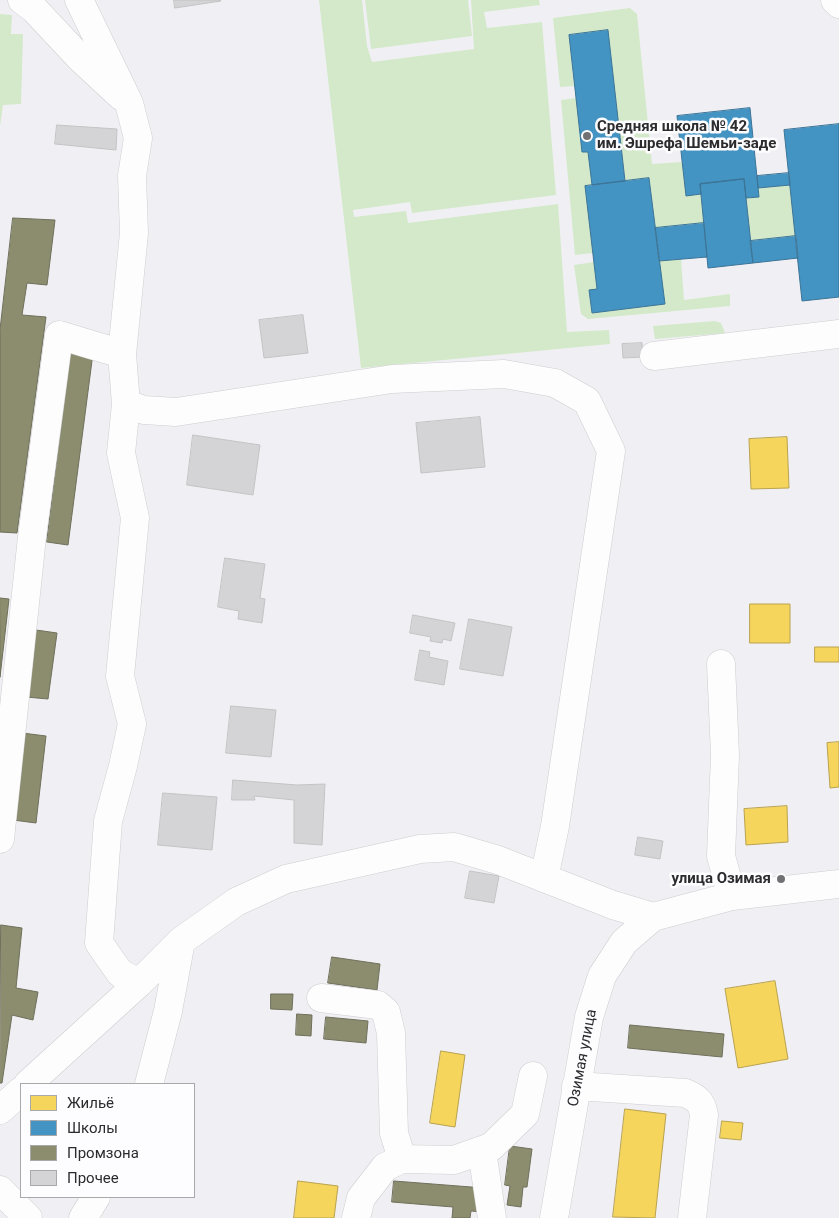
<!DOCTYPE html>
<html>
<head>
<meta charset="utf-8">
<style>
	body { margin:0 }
	#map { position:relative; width:839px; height:1218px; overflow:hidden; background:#f0f0f4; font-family:Roboto,sans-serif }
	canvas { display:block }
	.legend { position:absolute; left:20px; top:1083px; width:175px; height:115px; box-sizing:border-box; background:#fdfcfe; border:1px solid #a9a9ab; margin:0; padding:6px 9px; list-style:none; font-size:15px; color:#2c2c2e }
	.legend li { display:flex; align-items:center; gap:10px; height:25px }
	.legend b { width:25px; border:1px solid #a9a9ab }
</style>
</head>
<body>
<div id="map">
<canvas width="839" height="1218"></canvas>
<ul class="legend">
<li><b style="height:14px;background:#f6d55c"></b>Жильё</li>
<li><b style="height:14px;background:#4393c3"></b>Школы</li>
<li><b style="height:14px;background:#8c8c6e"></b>Промзона</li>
<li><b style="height:14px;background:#d4d3d5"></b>Прочее</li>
</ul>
</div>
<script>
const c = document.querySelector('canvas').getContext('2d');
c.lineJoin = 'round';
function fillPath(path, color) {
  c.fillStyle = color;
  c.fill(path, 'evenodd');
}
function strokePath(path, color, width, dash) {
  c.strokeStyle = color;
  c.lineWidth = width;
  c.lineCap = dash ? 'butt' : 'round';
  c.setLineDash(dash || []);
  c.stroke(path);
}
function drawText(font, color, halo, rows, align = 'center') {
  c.font = font + ' Roboto,sans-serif';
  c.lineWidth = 5;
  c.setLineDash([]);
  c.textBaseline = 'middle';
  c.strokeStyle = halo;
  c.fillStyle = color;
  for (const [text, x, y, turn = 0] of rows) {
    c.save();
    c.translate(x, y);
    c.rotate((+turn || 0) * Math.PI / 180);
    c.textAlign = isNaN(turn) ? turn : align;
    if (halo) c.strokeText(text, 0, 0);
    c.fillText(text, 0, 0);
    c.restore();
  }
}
fillPath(new Path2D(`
	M319,0H362L367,46L372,62L474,49L471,0H539L540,5L484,12L487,28L542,22L556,195L412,213L410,202L353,210L354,217L406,211L408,223L558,204L567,332L609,330L610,344L361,368Z
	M365,0H468L472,36L371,49Z
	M630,8L637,14L652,164L682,162L686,196L701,194L704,223L655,228L649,178L625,181L608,31L569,35L574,86L560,87L553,18Z
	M0,14L12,15L11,34H23L21,104L3,105L0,126Z
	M576,98L582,152H588L592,185L585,186L593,253L575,255L561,100Z
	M790,185L796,236L750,241L746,198L759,197L758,188Z
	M681,259L684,300L730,294V306L588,319L581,314L574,265L594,262L597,289L589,291L592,313L664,304L659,261Z
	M715,321L721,323L725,333L655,339L653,326Z`), '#d3e9c9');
const homes = new Path2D(`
	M787,437L789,488L751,489L749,439Z
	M750,604H790V643H750Z
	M815,647H839V662H815Z
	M839,742V787L830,788L827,743Z
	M787,806L788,842L746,845L744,809Z
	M775,981L788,1059L738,1068L725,989Z
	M441,1051L465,1055L455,1127L430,1123Z
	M625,1109L666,1114L655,1218L613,1217Z
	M722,1121L743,1123L741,1140L720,1138Z
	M298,1181L338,1186L334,1218H294Z`);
fillPath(homes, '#f6d55c');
strokePath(homes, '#b9a24e', 1);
const schools = new Path2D(`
	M608,30L625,181L592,185L588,152H582L569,35Z
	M750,108L759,197L746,198L744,179L700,184L701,194L686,196L677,116Z
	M839,124V297L802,301L784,130Z
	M789,173L790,185L758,188L757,176Z
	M649,178L665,304L592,313L589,290L597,289L585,186Z
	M744,179L753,263L708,268L700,184Z
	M704,223L707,257L659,261L655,228Z
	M796,236L798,258L753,263L750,241Z`);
fillPath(schools, '#4393c3');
strokePath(schools, '#3c7496', 1);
const industry = new Path2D(`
	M13,218L55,220L47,285L27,283L22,315L46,317L17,533L0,532V330Z
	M71,349L93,353L68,545L47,542Z
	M0,598L9,599L0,677Z
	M36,630L57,633L48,699L26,697Z
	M22,733L46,736L36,823L13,820Z
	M1,925L22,928L16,988L38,992L33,1020L12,1015L2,1083H0Z
	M332,957L380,964L377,990L328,983Z
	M271,994H293L292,1010L271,1009Z
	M297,1014L312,1015L311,1036L296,1035Z
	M326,1017L368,1021L366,1043L324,1039Z
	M630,1025L724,1034L722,1057L628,1048Z
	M510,1146L532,1149L527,1187H523L521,1207L507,1205L510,1186L505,1185Z
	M394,1181L484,1188L482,1212L471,1211L470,1218H452L453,1207L392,1202Z`);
fillPath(industry, '#8c8c6e');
strokePath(industry, '#6f6f5b', 1);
const building = new Path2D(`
	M174,0H220L221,1L175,8Z
	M57,125L117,129L116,150L55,144Z
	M303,315L308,353L264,358L259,320Z
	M642,343L643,357L623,358L622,344Z
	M480,417L485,467L421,473L416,423Z
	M193,435L260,445L253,495L187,485Z
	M225,558L265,564L260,598L265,599L262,623L238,619L239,611L218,607Z
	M413,615L455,623L451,641L443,639L442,643L430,641L431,637L410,633Z
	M469,619L512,627L503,676L460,669Z
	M420,650L430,652L429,657L448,661L444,685L415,680Z
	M231,706L276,710L271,757L226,753Z
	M233,780L297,785L325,784L322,845L294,843V800L254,796L255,800H232Z
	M163,793L217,797L212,850L158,845Z
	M638,837L663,841L660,859L635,855Z
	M470,871L499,876L494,903L465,898Z`);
fillPath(building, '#d4d3d5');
strokePath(building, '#c4c3c4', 1);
const minor = new Path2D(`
	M22,0L34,9L80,58L121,96
	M79,0L129,103L138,138L132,176L134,233L122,354L126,404L121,453L135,518L120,676L132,724L123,766L108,821L99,943L120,973L139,983
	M835,0L839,4
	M654,356L839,334
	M126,404L144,410L176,412L392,379L504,374L555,383L587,401L611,451L555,826L544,878
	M721,664L725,755L721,856L732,896
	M0,839L32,537L59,335L122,354
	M321,998L378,1005L386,1012L391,1033L394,1133L402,1159
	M28,1084L139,983L181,941L236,902L286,879L420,849L454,847L498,860L613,905L653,917
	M149,1084L168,1011L181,941
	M576,1086L685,1093C697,1098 702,1102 704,1115L692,1218
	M0,1110L21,1091
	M482,1151L492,1218
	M0,1190L28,1218
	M83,1218L96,1197
	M356,1218L361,1198L385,1167L402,1159L454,1160L491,1147L525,1114L533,1076`);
const major = new Path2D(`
	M554,1218L589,1017L602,976L624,942L653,917L732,896L839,884`);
strokePath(minor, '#cdcdd0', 29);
strokePath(major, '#cdcdd0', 29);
strokePath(minor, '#fdfdfd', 28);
strokePath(major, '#fdfdfd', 28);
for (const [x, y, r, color] of [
	[587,136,5,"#717173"],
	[781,879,5,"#717173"]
]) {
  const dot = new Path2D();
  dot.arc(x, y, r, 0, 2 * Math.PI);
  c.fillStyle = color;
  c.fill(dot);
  strokePath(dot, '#fdfcfe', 2);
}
drawText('bold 15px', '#2c2c2e', '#fdfcfe', [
	["Средняя школа № 42",597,127],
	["им. Эшрефа Шемьи-заде",597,144],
	["улица Озимая",771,879,"right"]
], 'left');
drawText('15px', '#2c2c2e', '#fdfcfe', [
	["Озимая улица",583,1058,-79]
]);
</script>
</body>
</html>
